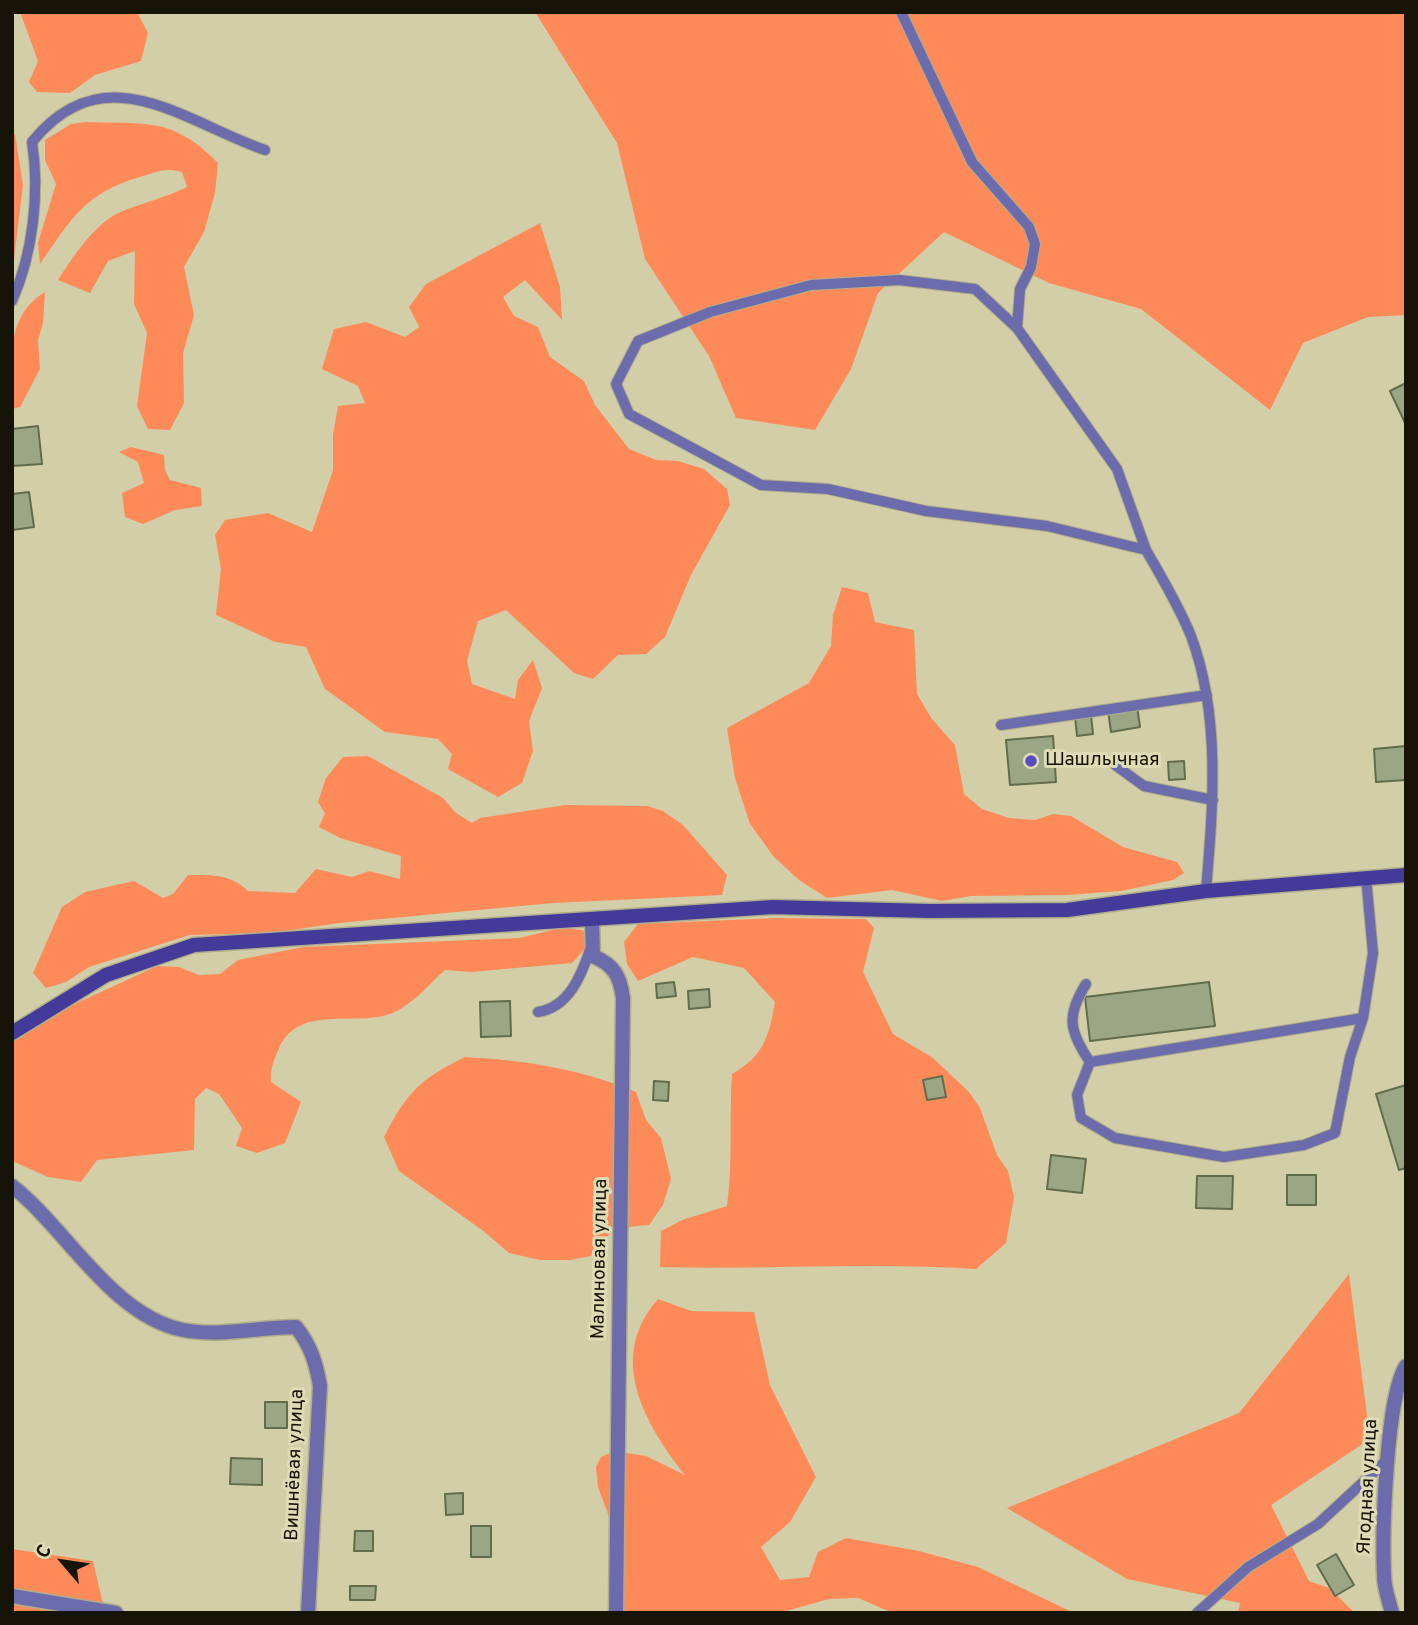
<!DOCTYPE html>
<html>
<head>
<meta charset="utf-8">
<style>
	body { margin:0 }
	#map { position:relative; width:1418px; height:1625px; overflow:hidden; background:#d2cea7; font-family:Overpass,sans-serif }
	canvas { display:block }
	.frame { position:absolute; inset:0; border:14px solid #161406; pointer-events:none }
	.north { position:absolute; left:28px; top:1527px; width:70px; height:70px; -webkit-text-stroke:5px #dfdbb4; paint-order:stroke; rotate:299deg; font-size:19px; font-weight:700; line-height:28px; text-align:center; color:#161406 }
	.north::after { content:''; display:block; margin:auto; width:24px; height:32px; background:#161406; clip-path:polygon(50% 0,100% 100%,50% 72%,0 100%) }
</style>
</head>
<body>
<div id="map">
<canvas width="1418" height="1625"></canvas>
<div class="frame"></div>
<div class="north">С</div>
</div>
<script>
const c = document.querySelector('canvas').getContext('2d');
c.lineJoin = 'round';
function fillPath(path, color) {
  c.fillStyle = color;
  c.fill(path, 'evenodd');
}
function strokePath(path, color, width, dash) {
  c.strokeStyle = color;
  c.lineWidth = width;
  c.lineCap = dash ? 'butt' : 'round';
  c.setLineDash(dash || []);
  c.stroke(path);
}
function drawText(font, color, halo, rows, align = 'center') {
  c.font = font + ' Overpass,sans-serif';
  c.lineWidth = 6;
  c.setLineDash([]);
  c.textBaseline = 'middle';
  c.strokeStyle = halo;
  c.fillStyle = color;
  for (const [text, x, y, turn = 0] of rows) {
    c.save();
    c.translate(x, y);
    c.rotate((+turn || 0) * Math.PI / 180);
    c.textAlign = isNaN(turn) ? turn : align;
    if (halo) c.strokeText(text, 0, 0);
    c.fillText(text, 0, 0);
    c.restore();
  }
}
fillPath(new Path2D(`
	M137,12L148,33L141,61L95,75L70,93L37,92L29,82L38,61L20,12Z
	M535,12H1406V315L1368,317L1303,343L1270,410L1141,309L1049,283L944,232L878,293L851,369L815,430L736,418L709,356L645,259L617,143Z
	M86,122C146,124 173,117 218,163L215,193L204,232L184,267L194,315L183,353L184,403L170,430L148,429L137,406L147,333L134,304L135,251L108,261L90,293L58,280C73,257 94,224 120,212C142,203 165,198 187,187L182,172C165,167 157,172 140,177C85,193 71,219 40,264L38,243L56,184L45,160V140L71,124Z
	M12,134H15L23,185L12,276Z
	M540,223L560,287L562,320L525,280L503,297L514,316L538,327L550,357L584,381L595,405L629,449L656,460L678,461L704,469L727,489L730,505L691,575L665,637L646,654L618,655L593,679L574,673L506,610L478,621L467,661L472,684L515,699L518,680L533,660L542,688L529,721L533,751L522,783L498,797L448,769L452,754L438,739L385,732L325,689L306,647L275,642L216,615L221,569L215,535L225,520L268,513L312,532L333,470V435L338,406L365,403L358,386L322,369L334,329L366,322L405,337L419,327L409,307L426,284Z
	M45,292L43,323L38,340L40,369L20,407L12,409C12,368 3,317 45,292Z
	M131,447L164,455L165,470L170,480L201,488L202,506L175,510L143,524L125,517L122,493L144,483L138,462L119,452Z
	M842,587L868,593L875,622L914,630L917,694L932,719L955,745L964,794L982,809L1009,818L1035,820L1053,814L1071,816L1123,847L1177,862L1184,873L1173,880L1121,891L1067,895L971,896L942,901L892,890L827,898L799,880L774,857L750,824L735,778L727,728L809,683L831,646L833,615Z
	M368,756L443,798L456,813L472,823L480,818L565,805L647,806L663,811L683,825L727,875L722,895L553,903L339,923L271,933L190,935L89,967L66,982L46,988L33,973L62,907L85,892L134,881L163,898L173,894L188,875C211,875 231,874 248,891L295,893L316,869L352,877L369,871L400,879L401,856L340,838L319,827L325,813L318,802L326,778L343,757Z
	M776,918L866,919L874,928L863,972L893,1034L933,1058L969,1092L980,1108L997,1155L1008,1171L1014,1197L1006,1243L976,1269C870,1262 766,1270 660,1267L661,1231L682,1220L727,1206C733,1163 729,1118 732,1074C764,1056 769,1036 775,1002L744,968L693,957L638,981L627,964L624,942L638,924Z
	M561,928L582,930L593,940L572,963L471,972L445,970C427,986 413,1005 390,1014C354,1027 296,1003 278,1051C273,1062 270,1070 271,1082L301,1102L285,1143L257,1153L236,1146L242,1128L219,1094L206,1088L195,1099L194,1150L97,1160L81,1182L48,1177L12,1161V1039L53,1014L157,966L179,967L199,975L220,974L238,960L303,947L519,938Z
	M465,1057C524,1060 581,1069 636,1092L646,1120L661,1138L671,1179L663,1205L649,1225C618,1227 608,1230 591,1256L570,1260H540L509,1253L482,1230L399,1171L384,1137C407,1092 420,1079 465,1057Z
	M1349,1274L1370,1439L1271,1505L1309,1581L1329,1588L1355,1613H1238L1240,1603L1127,1579L1007,1508L1239,1413Z
	M658,1299L691,1311L754,1312L770,1385L816,1477L790,1522L761,1547L780,1580L809,1577L818,1552L846,1538L919,1551L978,1567L1074,1613H893L858,1598L829,1599L779,1613H622L615,1597L609,1556L611,1522L598,1487L596,1467L601,1457L615,1451L646,1456L685,1475C645,1424 606,1358 658,1299Z
	M12,1549L93,1561L105,1613H12Z`), '#fe8a59');
const building = new Path2D(`
	M1406,383V423H1405L1390,391Z
	M38,426L42,464L12,466V429Z
	M29,492L34,527L12,530V494Z
	M1137,706L1140,727L1111,732L1108,710Z
	M1091,715L1093,734L1077,736L1075,716Z
	M1053,736L1056,782L1010,785L1006,740Z
	M1406,746V780L1376,782L1374,749Z
	M1184,761L1185,779L1169,780L1168,762Z
	M674,982L676,996L657,998L656,984Z
	M1209,982L1215,1026L1090,1041L1085,997Z
	M709,989L710,1007L689,1009L688,991Z
	M510,1001L511,1036L481,1037L480,1002Z
	M942,1076L946,1097L927,1100L923,1080Z
	M654,1081L669,1082L668,1101L653,1100Z
	M1406,1085V1168L1399,1170L1376,1094Z
	M1051,1155L1086,1159L1082,1193L1047,1189Z
	M1287,1175H1316V1205H1287Z
	M1197,1176H1233L1232,1209L1196,1208Z
	M265,1402H287V1428H265Z
	M231,1458L262,1459V1485L230,1484Z
	M463,1493V1514L446,1515L445,1494Z
	M471,1526H491V1557H471Z
	M355,1531H373V1551H354Z
	M1336,1554L1354,1585L1335,1596L1317,1565Z
	M350,1586H376L375,1600H350Z`);
fillPath(building, '#9ba784');
strokePath(building, '#616c4b', 2);
const service = new Path2D(`
	M901,12L972,162L1029,227L1035,244L1031,267L1020,289L1017,328
	M12,301C33,254 40,192 32,142C105,52 184,122 265,150
	M1146,550L1117,469L1017,328L975,289L899,280L811,285L710,312L638,341L616,384L629,414L761,485L828,489L926,511L1047,526L1146,550C1162,578 1179,606 1191,636C1221,716 1213,807 1206,891
	M1001,725L1207,695
	M1115,765L1144,786L1213,800
	M1086,984C1066,1016 1069,1031 1090,1062L1077,1095L1081,1118L1115,1138L1224,1157L1304,1145L1335,1133L1350,1057L1363,1018L1373,953L1366,877
	M538,1012C569,1007 581,976 590,950
	M1090,1062L1363,1018
	M1197,1613L1248,1567L1318,1524L1388,1459`);
const minor = new Path2D(`
	M592,920L593,956C614,965 620,976 623,998L616,1613
	M12,1186C66,1228 112,1316 183,1330C220,1337 259,1327 296,1327C311,1346 316,1363 320,1386L308,1613
	M12,1596L116,1613
	M1392,1613C1389,1601 1384,1588 1384,1575C1382,1534 1386,1397 1406,1366`);
const secondary = new Path2D(`
	M12,1033L106,975L194,945L773,907L929,911L1067,910L1206,891L1406,875`);
strokePath(service, '#b0ad8a', 12);
strokePath(minor, '#b0ad8a', 17);
strokePath(secondary, '#b0ad8a', 17);
strokePath(service, '#6c6cad', 10);
strokePath(minor, '#6c6cad', 14);
strokePath(secondary, '#443a99', 14);
for (const [x, y, r, color] of [
	[1031,761,7,"#584bc3"]
]) {
  const dot = new Path2D();
  dot.arc(x, y, r, 0, 2 * Math.PI);
  c.fillStyle = color;
  c.fill(dot);
  strokePath(dot, '#dfdbb4', 2.5);
}
drawText('19px', '#161406', '#dfdbb4', [
	["Шашлычная",1045,761]
], 'left');
drawText('19px', '#161406', '#dfdbb4', [
	["Малиновая улица",601,1259,-89],
	["Вишнёвая улица",296,1465,-88],
	["Ягодная улица",1369,1487,-87]
]);
</script>
</body>
</html>
